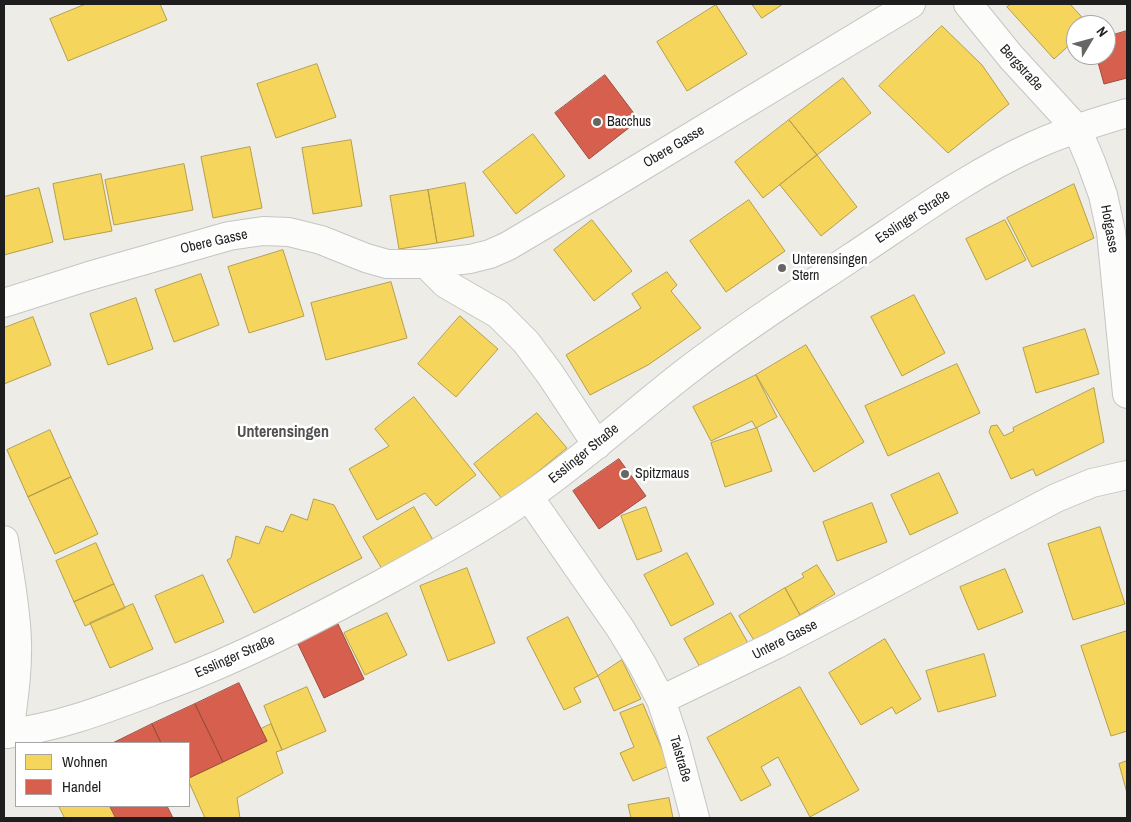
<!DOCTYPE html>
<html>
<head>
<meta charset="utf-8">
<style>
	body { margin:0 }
	#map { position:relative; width:1131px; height:822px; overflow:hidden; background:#edece7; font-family:"Archivo Narrow",sans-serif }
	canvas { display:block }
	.frame { position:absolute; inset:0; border:5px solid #1e1e1e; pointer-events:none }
	.legend { position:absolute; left:15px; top:742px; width:175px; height:65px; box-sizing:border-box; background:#fff; border:1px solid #a5a5a5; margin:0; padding:6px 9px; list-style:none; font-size:15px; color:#1e1e1e }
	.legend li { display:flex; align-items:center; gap:10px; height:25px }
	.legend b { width:25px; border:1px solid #a5a5a5 }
	.north { position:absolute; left:1066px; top:15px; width:50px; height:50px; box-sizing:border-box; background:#fff; border:1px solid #a5a5a5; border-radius:50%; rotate:53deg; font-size:14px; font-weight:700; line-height:20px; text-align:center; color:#1e1e1e }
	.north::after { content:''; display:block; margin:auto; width:18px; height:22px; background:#666664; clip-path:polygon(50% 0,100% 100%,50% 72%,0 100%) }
</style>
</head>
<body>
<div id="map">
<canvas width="1131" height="822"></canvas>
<div class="frame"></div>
<ul class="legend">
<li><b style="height:14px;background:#f6d55c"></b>Wohnen</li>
<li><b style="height:14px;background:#d6604d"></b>Handel</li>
</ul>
<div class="north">N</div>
</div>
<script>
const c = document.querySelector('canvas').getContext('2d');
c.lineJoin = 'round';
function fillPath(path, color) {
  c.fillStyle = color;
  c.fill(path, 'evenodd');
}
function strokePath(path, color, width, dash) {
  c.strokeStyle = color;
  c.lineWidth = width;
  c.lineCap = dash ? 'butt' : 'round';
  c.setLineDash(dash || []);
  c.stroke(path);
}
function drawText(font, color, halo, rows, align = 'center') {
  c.font = font + ' "Archivo Narrow",sans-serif';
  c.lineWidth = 5;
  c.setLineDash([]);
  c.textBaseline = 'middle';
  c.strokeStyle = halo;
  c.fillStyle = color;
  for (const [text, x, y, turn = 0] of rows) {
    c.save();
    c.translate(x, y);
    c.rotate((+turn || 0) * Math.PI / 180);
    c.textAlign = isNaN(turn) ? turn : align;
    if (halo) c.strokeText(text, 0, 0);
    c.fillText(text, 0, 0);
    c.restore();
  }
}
const homes = new Path2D(`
	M86,4H160L167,20L68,61L50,19Z
	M752,4H783L762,18Z
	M1011,4H1070L1089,25H1076V39L1054,59L1007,7Z
	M716,5L747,54L687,91L657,42Z
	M942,26L982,65L1009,104L948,153L879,86Z
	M317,64L336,117L276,138L257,84Z
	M843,78L871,113L817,155L789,120Z
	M789,120L817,155L763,198L735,162Z
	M533,134L565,176L516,214L483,172Z
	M351,140L362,206L313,214L302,148Z
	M250,147L262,208L213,218L201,157Z
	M817,155L857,207L821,236L780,185Z
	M184,164L193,210L114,225L105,180Z
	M101,174L112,231L64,240L53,184Z
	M465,183L474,236L437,243L428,190Z
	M1074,184L1094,238L1032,267L1007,218Z
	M39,188L53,242L4,255V197Z
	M428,190L437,243L399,249L390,196Z
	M749,200L785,251L726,292L690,241Z
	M592,220L632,271L594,301L554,250Z
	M1005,220L1026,260L986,280L966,239Z
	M283,250L304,316L249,333L228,267Z
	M667,272L677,285L671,291L701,328L648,365L590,395L566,355L641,308L632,294Z
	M201,274L219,325L174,342L155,290Z
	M391,282L407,338L326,360L311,303Z
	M914,295L945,353L902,376L871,317Z
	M136,298L153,349L108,365L90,314Z
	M460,316L498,349L456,397L418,364Z
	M33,317L51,365L4,384V328Z
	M1085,329L1099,374L1036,393L1023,348Z
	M806,345L864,442L814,472L756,375Z
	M957,364L980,413L888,456L865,406Z
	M756,375L777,417L756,428L752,421L711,441L693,407Z
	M1094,388L1104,442L1036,476L1033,469L1011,479L989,432L991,426L997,425L1004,436L1014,431L1013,428Z
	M414,397L476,475L436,506L425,493L377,520L349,469L389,446L375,429Z
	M537,413L567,448L503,500L474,464Z
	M757,428L772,471L725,487L711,443Z
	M50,430L71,477L28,497L7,450Z
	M939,473L958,513L910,535L891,495Z
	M71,477L98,534L55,554L28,497Z
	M314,499L334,505L362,558L254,613L227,560L231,558L236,536L259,544L266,526L283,532L291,514L307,520Z
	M872,503L887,542L837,561L823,522Z
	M414,507L433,540L382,569L363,537Z
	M646,507L662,551L637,560L621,516Z
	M1100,527L1125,604L1073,620L1048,544Z
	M96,543L114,584L74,602L56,561Z
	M687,553L714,604L671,626L644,575Z
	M817,565L835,594L800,615L785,588L804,577L802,574Z
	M467,568L495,643L448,661L420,586Z
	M1005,569L1023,612L978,630L960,587Z
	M203,575L224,622L175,643L155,596Z
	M114,584L125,608L85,626L74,602Z
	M785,588L800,615L755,642L739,616Z
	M133,604L153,649L110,668L90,623Z
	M387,613L407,655L365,675L344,633Z
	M731,613L748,643L701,669L684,639Z
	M568,617L598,676L574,688L581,702L564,710L527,638Z
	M1127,631V731L1111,736L1081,646Z
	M885,639L921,699L896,714L892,707L861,725L829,673Z
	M984,654L996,696L938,712L926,671Z
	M622,660L641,699L614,711L598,676Z
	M307,687L326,731L282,750L264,706Z
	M800,687L859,790L810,817L778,757L761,767L771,785L741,801L707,738Z
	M643,704L669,766L633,781L620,753L634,747L620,713Z
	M271,724L282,750L276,752L283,773L237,798L240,818H205L189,782V778L267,741L261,729Z
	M1127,761V793L1119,764Z
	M669,798L673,818H631L628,805Z
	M59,806H110L116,818H65Z`);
fillPath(homes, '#f6d55c');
strokePath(homes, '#b59e49', 1);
const shops = new Path2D(`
	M1127,31V78L1104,84L1096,55H1106V37Z
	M605,75L639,120L589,159L555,113Z
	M619,459L646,496L599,529L573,491Z
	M338,624L364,679L324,698L298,644Z
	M239,683L267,741L223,762L195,704Z
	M195,704L223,762L189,778V743H161L152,724Z
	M152,724L161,743H113Z
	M110,806H167L173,818H116Z`);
fillPath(shops, '#d6604d');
strokePath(shops, '#9f4c3f', 1);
const minor = new Path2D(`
	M968,4L1011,57L1077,129L1091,162L1103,195L1111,232L1127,394
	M426,264L446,284L498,314L526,342L550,374L597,445
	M4,303L89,276L229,236L263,231L289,232L321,240L366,258L387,264H426L470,259L490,254L508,246L601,191L911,4
	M529,497L620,628L642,664L661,700L675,742L695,818
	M4,540C9,573 16,607 17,641C18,672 13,703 9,734
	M661,700L775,645L1056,498L1092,483L1127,475
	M4,734C60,728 113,706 166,686C241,658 312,621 383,583C432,556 482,529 528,497C585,458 636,410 691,368C743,328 798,293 852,257C911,218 970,174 1035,145C1064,132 1096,122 1127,113`);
strokePath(minor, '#c5c5c3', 30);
strokePath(minor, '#fcfcfb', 28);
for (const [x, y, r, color] of [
	[597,122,5,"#666664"],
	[782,268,5,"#666664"],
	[625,474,5,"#666664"]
]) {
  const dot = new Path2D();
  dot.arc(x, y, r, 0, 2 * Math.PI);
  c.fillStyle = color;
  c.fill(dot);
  strokePath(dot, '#fff', 2);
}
drawText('14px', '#1e1e1e', '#fff', [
	["Bergstraße",1021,68,48],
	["Obere Gasse",674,147,-31],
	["Esslinger Straße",913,217,-33],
	["Hofgasse",1109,229,80],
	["Obere Gasse",214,242,-13],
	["Esslinger Straße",584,454,-39],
	["Untere Gasse",785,640,-27],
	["Esslinger Straße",235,657,-24],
	["Talstraße",680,759,74]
]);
drawText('14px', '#1e1e1e', '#fff', [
	["Bacchus",607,122],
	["Unterensingen",792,260],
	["Stern",792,276],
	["Spitzmaus",635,474]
], 'left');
drawText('bold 16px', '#515151', '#fff', [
	["Unterensingen",283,433]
]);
</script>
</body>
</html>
